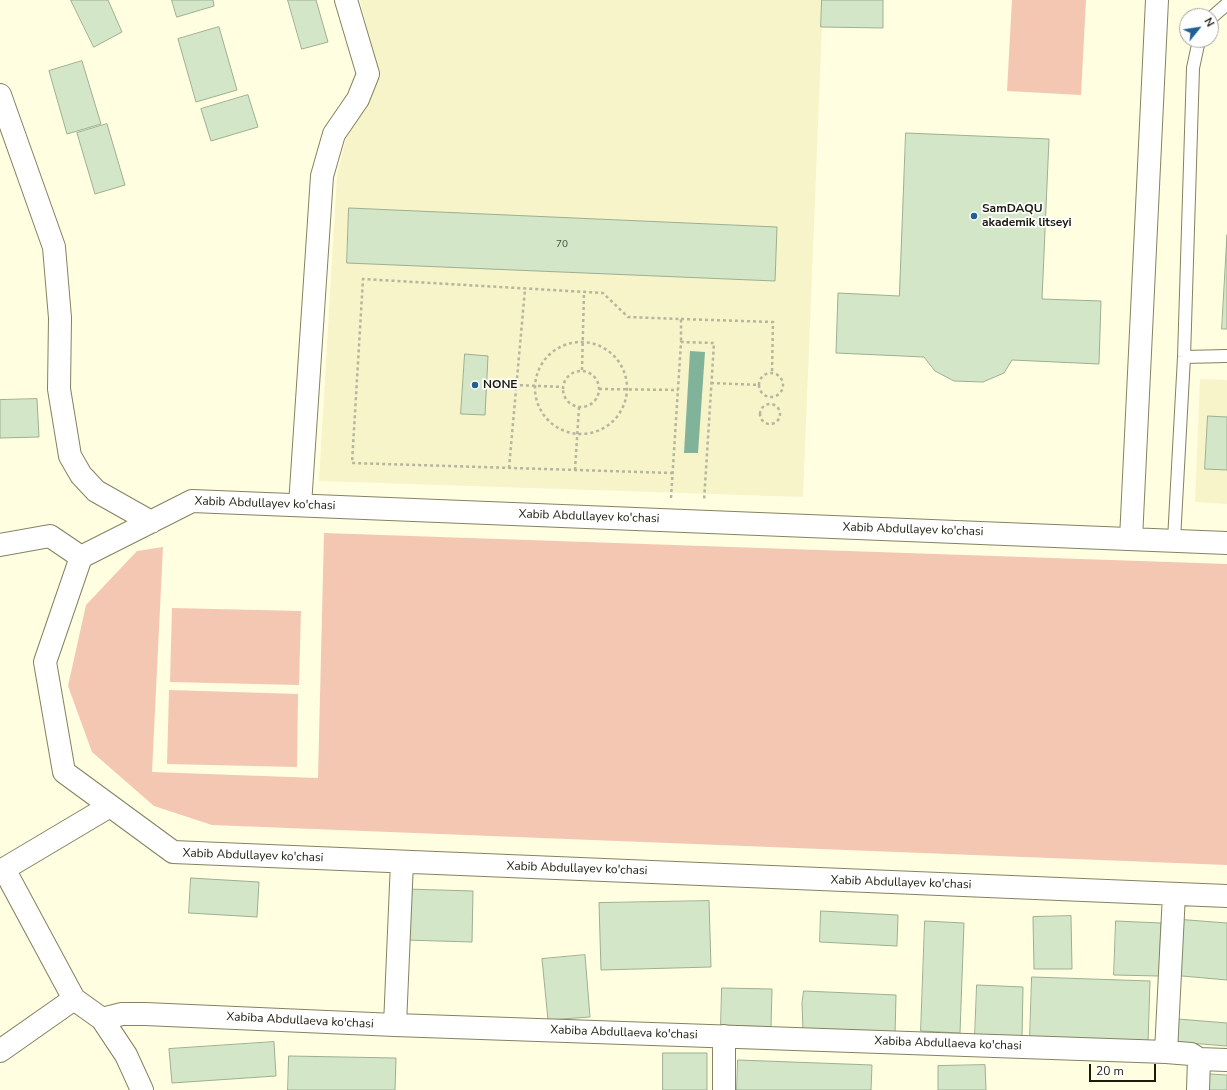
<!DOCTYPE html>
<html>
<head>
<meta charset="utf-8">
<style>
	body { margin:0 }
	#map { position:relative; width:1227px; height:1090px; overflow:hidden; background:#fffee1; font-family:"Nunito Sans",sans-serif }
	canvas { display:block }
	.north { position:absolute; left:1179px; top:8px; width:40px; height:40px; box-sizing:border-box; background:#fff; border:1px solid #a3a39e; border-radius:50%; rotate:60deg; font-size:11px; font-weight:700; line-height:16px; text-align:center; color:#1a1a0d }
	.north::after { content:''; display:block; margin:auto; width:14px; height:18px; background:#215f95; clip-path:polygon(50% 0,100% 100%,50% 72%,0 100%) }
	.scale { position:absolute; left:1089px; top:1064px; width:67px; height:18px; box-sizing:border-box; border:2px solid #1a1a0d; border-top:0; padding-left:5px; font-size:12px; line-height:14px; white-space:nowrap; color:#1a1a0d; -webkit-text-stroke:3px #fff; paint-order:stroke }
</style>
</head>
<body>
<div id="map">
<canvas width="1227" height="1090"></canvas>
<div class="north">N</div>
<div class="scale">20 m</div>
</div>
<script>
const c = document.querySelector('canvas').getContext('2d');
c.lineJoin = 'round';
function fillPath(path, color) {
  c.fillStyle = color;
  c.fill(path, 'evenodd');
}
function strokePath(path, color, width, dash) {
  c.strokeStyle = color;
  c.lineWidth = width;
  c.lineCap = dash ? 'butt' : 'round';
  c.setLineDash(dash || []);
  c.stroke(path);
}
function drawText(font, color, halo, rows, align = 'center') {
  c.font = font + ' "Nunito Sans",sans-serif';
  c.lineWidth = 3.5;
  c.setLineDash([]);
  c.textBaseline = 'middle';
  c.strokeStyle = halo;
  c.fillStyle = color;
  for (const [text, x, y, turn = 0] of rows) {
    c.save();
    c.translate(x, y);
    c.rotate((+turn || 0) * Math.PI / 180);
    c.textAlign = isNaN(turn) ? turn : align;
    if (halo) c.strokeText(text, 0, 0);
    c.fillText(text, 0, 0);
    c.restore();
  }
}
fillPath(new Path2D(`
	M360,0H823L803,497L319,481L337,176L346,138L380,78Z
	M1200,379L1227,380V504L1195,502Z`), '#f7f4c9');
fillPath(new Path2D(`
	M1012,0H1086L1081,95L1007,91Z
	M324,533L1227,564V865L212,825L154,806L92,752L68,686L86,605L137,551L163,547L152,772L318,778Z
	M172,608L301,611L299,685L170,682Z
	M169,690L298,694L297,767L167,764Z`), '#f3c7b2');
fillPath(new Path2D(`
	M690,351L705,352L698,453H684Z`), '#80b399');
const building = new Path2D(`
	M71,0H108L122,32L94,47Z
	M172,0H213L214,6L177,17Z
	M288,0H316L328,42L302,49Z
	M822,0H883V28L821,27Z
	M219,27L237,90L196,102L178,39Z
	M82,61L101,124L67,134L49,71Z
	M248,95L258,127L211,141L201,109Z
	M107,124L125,185L95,194L77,133Z
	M906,133L1049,139L1042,299L1101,301L1099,364L1012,360L1004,373L983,382L954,381L935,371L924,357L836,353L838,293L899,296Z
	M349,208L777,227L775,281L347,263Z
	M1227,235V329H1222Z
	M465,354L488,356L485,415L461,414Z
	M37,399L39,437L0,438V400Z
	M1208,416L1227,417V470L1205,469Z
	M191,878L259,882L257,917L189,913Z
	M406,889L473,891L472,942L405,940Z
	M709,901L711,967L601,970L599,903Z
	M821,911L898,915L897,946L820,942Z
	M1071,916L1072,969H1034L1033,917Z
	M1175,919L1227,923V980L1171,975Z
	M925,921L964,923L960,1033L921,1031Z
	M1116,921L1161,923L1159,976L1114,975Z
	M585,955L590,1017L548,1020L542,959Z
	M1032,977L1150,981L1148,1043L1030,1038Z
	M977,985L1023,987L1022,1038L975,1036Z
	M722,988L772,989L771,1027L721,1025Z
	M804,991L896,995L895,1035L803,1031L802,1003Z
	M1178,1019L1227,1023V1046L1176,1042Z
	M274,1042L276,1076L172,1083L169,1049Z
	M663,1053H707V1090H663Z
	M289,1056L396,1058L395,1090H288Z
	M738,1060L872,1065L871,1090H737Z
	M985,1065L986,1090H938V1066Z
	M1210,1074L1227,1075V1090H1209Z`);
fillPath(building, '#d3e7c8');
strokePath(building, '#9daf92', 1);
const lane = new Path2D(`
	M1211,18L1227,4
	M1184,357L1227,356
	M1174,540L1184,357L1193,68L1199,40`);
const street = new Path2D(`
	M0,95L54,247L60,318L59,389L70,456L81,475L96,491L151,522
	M300,505L322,176L334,134L358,99L368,74L346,0
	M1131,539L1157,0
	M1227,543L192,501L81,557L45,662L64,772L173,852L1227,896
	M0,545L50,536L81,557
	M74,999L4,869L110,806
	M395,1025L402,862
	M724,1036V1090
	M0,1051L74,999L102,1019
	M1166,1052L1174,894
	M142,1090L126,1055L102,1019L122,1014H145L395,1025L1166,1052L1191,1054L1199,1059L1227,1060
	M1198,1090L1199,1059`);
strokePath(lane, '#848262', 14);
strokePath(street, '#848262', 24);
strokePath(new Path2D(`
	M681,319L773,322L772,372
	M535 388a46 46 0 1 1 92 0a46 46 0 1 1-92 0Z
	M582,370L584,292
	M563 389a18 18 0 1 1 36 0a18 18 0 1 1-36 0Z
	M759 385a12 12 0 1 1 24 0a12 12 0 1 1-24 0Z
	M711,383L759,385
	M490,384L563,387
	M599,389L678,390
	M760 414a10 10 0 1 1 20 0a10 10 0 1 1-20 0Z
	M509,468L525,289
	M575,470L579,407
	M673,473L352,463L363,279L603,293L628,317L681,319V342
	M671,498L681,342L714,343L704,501`), '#b6b59d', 2.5, [3, 3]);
strokePath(lane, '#fff', 12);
strokePath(street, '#fff', 22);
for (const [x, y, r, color] of [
	[974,216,4,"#215f95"],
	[475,385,4,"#215f95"]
]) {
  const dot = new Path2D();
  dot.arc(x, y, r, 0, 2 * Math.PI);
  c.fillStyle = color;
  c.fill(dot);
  strokePath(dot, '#fff', 1.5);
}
drawText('10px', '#484d3c', null, [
	["70",562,245]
]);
drawText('bold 12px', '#1a1a0d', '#fff', [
	["SamDAQU",982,209],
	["akademik litseyi",982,223],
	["NONE",483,385]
], 'left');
drawText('12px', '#1a1a0d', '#fff', [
	["Xabib Abdullayev ko'chasi",265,504,2],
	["Xabib Abdullayev ko'chasi",589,517,2],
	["Xabib Abdullayev ko'chasi",913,530,2],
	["Xabib Abdullayev ko'chasi",253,856,2],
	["Xabib Abdullayev ko'chasi",577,869,2],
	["Xabib Abdullayev ko'chasi",901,883,2],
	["Xabiba Abdullaeva ko'chasi",300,1021,3],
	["Xabiba Abdullaeva ko'chasi",624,1033,2],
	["Xabiba Abdullaeva ko'chasi",948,1044,2]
]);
</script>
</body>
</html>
